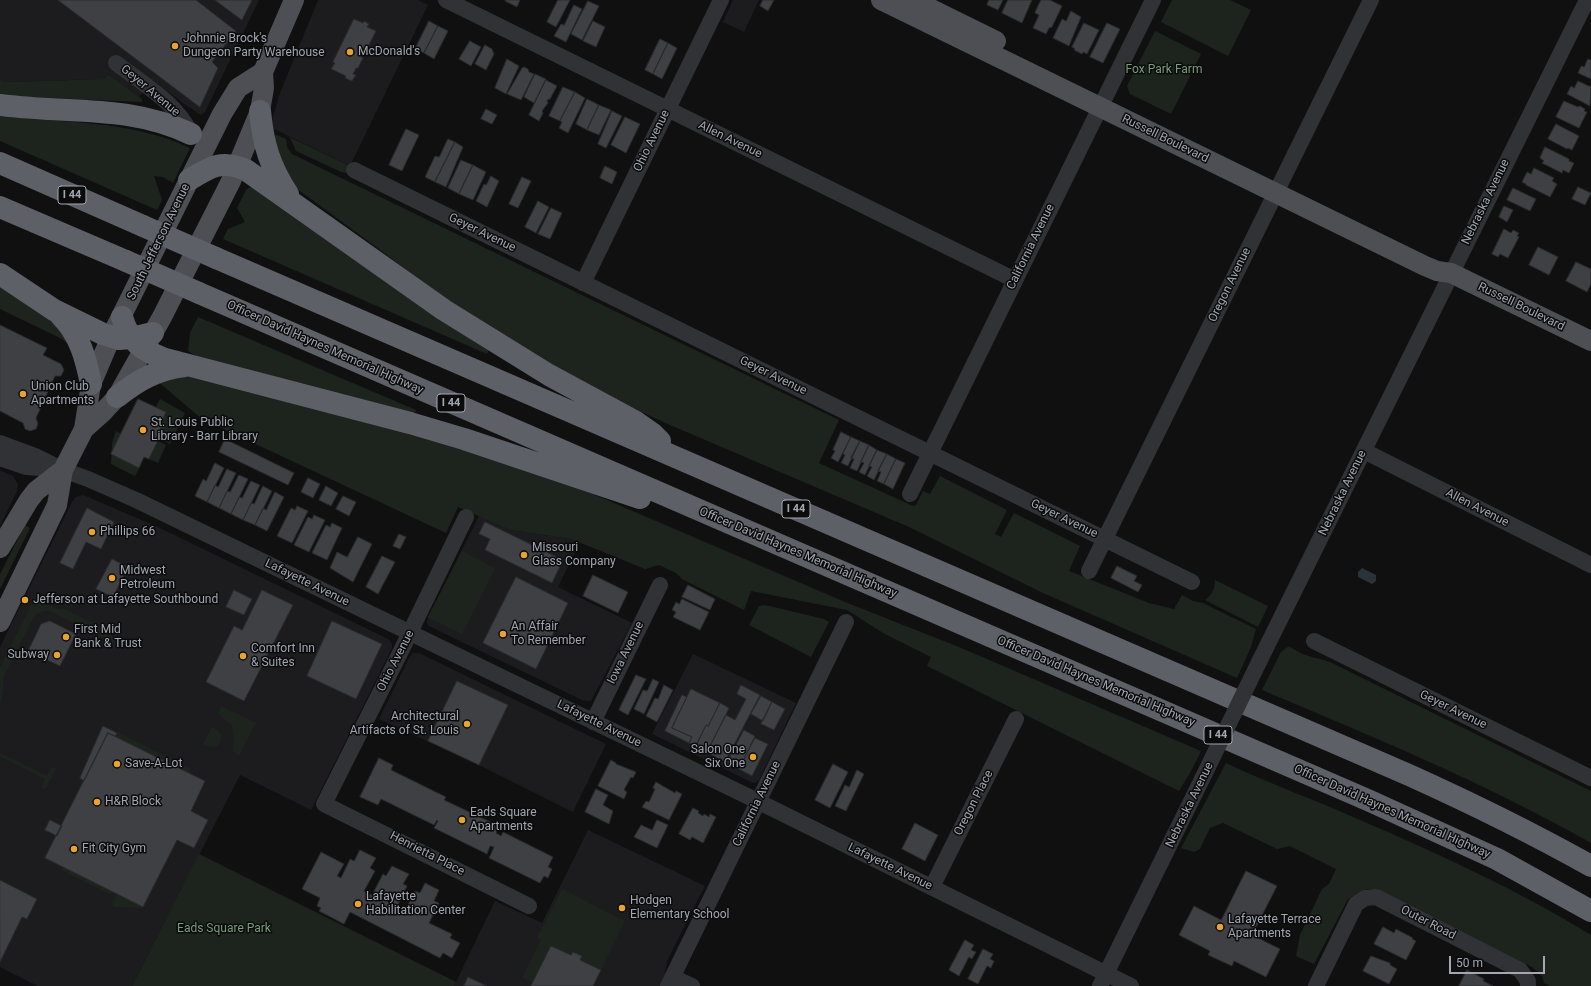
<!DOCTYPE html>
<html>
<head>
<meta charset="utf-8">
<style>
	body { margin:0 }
	#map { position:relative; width:1591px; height:986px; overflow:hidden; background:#101011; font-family:Roboto,sans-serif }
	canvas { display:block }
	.scale { position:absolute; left:1449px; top:956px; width:96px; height:18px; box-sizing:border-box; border:2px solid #a2a7b1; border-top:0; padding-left:5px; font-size:12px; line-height:14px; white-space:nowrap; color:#a2a7b1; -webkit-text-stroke:3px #0b0b0c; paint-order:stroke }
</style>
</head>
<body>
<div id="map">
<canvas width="1591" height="986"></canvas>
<div class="scale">50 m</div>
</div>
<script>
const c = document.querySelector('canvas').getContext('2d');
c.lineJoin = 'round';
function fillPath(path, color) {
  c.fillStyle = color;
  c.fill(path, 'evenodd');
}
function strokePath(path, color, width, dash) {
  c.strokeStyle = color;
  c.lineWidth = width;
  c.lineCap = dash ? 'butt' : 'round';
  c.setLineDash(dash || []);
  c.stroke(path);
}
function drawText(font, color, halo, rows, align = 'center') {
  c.font = font + ' Roboto,sans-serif';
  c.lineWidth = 3;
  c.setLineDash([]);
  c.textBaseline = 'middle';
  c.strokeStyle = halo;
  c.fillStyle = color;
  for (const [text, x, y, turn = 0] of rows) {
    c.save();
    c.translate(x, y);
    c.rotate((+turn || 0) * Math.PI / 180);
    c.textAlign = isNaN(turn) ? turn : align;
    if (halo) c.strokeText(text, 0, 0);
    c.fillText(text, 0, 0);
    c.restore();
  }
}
fillPath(new Path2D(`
	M0,0H259L205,112L201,115L184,104L153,80L139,97L108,74L104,79L5,82L0,80Z
	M318,0H418L428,5L350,166L270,127L280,93Z
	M733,0H759L744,32L723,22Z
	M0,470L13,476L18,484L17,491L0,526Z
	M83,495L160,528L388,639L391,642L392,645V648L311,810L240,775L132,986H38L0,967V647L72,502L76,497Z
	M479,516L510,530L571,539L580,542L558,587L632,623L591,701L582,700L429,626L427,623L428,617Z
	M413,653H419L606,744L573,812L479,765L379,719L409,658Z
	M693,654L796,703L759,780L757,782L753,783L749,781L652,734Z
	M588,830L705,886L668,959L661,986H454L495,901L542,923Z`), '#1c1c1e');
fillPath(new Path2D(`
	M1172,0H1230L1251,10L1228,56L1161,22Z
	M1155,31L1201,54L1171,114L1130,94L1127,86Z
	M108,74L139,97L142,99V102L20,97L0,95V80L5,82L104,79Z
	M0,116C64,123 131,120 190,148L173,183L163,177L154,176L162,200L157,210L0,141Z
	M277,135L286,139L287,147L292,154L839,420L819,463L913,506L916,505L923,491L930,494L940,476L1007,510L995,534L1001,537L1014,513L1080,546L1069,571L1149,603L1174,609L1182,595L1193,601L1203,603L1256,629L1251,647L1237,678L1043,593L909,527L670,425L604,395L564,373L437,294L387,255L296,188L279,168L274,136Z
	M285,135L350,166L346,173L341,172L296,151L290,138Z
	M252,186L490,348L487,354L223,239L228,229L245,222L237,208L246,190Z
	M0,281L49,314L73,349L62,339L0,309Z
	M198,317L416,410L413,418L211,365L188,351L190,333Z
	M181,372L411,429L544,473L845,602L959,647L1201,751L1190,773L1179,791L927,666L931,657L883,633L847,610L751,591L744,610L682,579L676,573L659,565L645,569L571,539L510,530L458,507L446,533L202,419L157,381Z
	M160,399L185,413L170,444L159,438L161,424L166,412L156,407Z
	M116,431L121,434L139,468L135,476L111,464L112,443Z
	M157,440L166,445L158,463L149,459Z
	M25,525L30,528L0,589V574Z
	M462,551L495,568L462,634L428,617Z
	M1215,580L1268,606L1258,627L1205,600C1212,595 1215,589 1215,580Z
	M35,597L57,609H64L109,631L112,638L115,640L114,643L50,611C44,610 37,613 33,618L3,678V689L0,706V668Z
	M765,605L824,619L829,622L811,657L749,625L759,606Z
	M1289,646C1302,656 1315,657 1330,662L1591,791V843C1486,783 1373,737 1262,690L1281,652Z
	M221,706L256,723L239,756L232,751L234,739L232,725L218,714Z
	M212,727C221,731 225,738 217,746L209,747L203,744Z
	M117,732L191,769L189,773L115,736Z
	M0,753L47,776L51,768L54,767L56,769L55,771L46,788L43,789L42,787L45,779L0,756Z
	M1226,763C1270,784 1316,800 1360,820C1439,854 1518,890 1591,935V986H1550L1544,983L1542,976L1532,967L1379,891L1368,889L1359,892L1348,899L1314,964L1296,956L1300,935L1322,889L1329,884L1336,869L1290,846L1277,849L1223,823L1210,828L1200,849L1194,852L1181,848Z
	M199,854L456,982L454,986H132Z
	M63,867L112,892L111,895L61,870Z
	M562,889L625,921L601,970L580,960L582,956L573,952L571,955L551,946L533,983L522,978L541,940L537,938Z
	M117,894L143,907L140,908L113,907L112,903Z`), '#1c241d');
fillPath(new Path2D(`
	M1362,568L1376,575V581L1372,584L1358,577V572Z`), '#2a3339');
const building = new Path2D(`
	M58,0H196L236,31L212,62L218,68L200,107Z
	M215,0H252L242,20Z
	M506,0H520L517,7L505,1Z
	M558,0H570L556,27L547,22Z
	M763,0H774L768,11L760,6Z
	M989,0H1003L998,10L987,5Z
	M1008,0H1032L1022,23L1002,13Z
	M1041,0H1050L1062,6L1052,27L1049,28L1046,34L1033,28L1039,15L1035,13Z
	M588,1L599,6L582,40L571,34Z
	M574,5L582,9L566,42L554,36L561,24L564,25Z
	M1071,11L1081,17L1069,46L1053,38L1062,19L1066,21Z
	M354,19L363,23L364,21L369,24L367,27L376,31L368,47L366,46L361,57L363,58L358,68H356L353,74L356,75L352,81L345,78L346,76L331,69L335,63L333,62Z
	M429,21L438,26L424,53L415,49Z
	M593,21L605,27L596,47L583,41Z
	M1084,23L1099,30L1087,54L1083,52L1082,54L1074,50L1075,49L1072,47Z
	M1107,23L1120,29L1103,63L1090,57Z
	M438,26L448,31L434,59L424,53Z
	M660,39L668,43L653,74L645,70Z
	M470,41L481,47L471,66L459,59Z
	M668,43L677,48L662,79L653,74Z
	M485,45L492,49L494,54L486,70L475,64Z
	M507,59L519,66L506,94L495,88Z
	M1588,59L1591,60V79L1578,73L1581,66L1584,67Z
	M524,67L528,69L529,72L534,74L521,100L507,94L522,68Z
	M535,74L546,79L534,103L524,97Z
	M546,80L557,86L550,99L547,100L548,103L542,111L543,113L539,121L529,115Z
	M1578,81L1591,87L1590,106L1567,94L1571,86L1574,88Z
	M563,87L575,92L560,121L549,116Z
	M575,92L585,98L568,133L559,128L562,122L560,121Z
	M587,99L599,105L587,130L576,124Z
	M1564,101L1578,107L1580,106L1585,109L1584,111L1587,112L1579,128L1556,117Z
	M599,105L611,110L599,135L587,130Z
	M486,109L497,115L492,124L481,119Z
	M612,111L622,116L606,148L598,144Z
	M625,117L640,124L626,153L611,145Z
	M1556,124L1579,136L1572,150L1568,148L1567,149L1548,139Z
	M406,129L419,135L402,171L389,165Z
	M448,139L455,142L435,182L425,177L435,156L439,157Z
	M455,142L463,147L446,187L435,182Z
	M1545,147L1569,159V161L1574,163L1569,173L1563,170L1562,173L1542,163L1544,161L1540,158Z
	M461,160L473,165L459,194L448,188Z
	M473,165L486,172L473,200L459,194Z
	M605,166L617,172L612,184L600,178Z
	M1534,168L1554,178L1552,181L1557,184L1550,197L1526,185V184L1522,182L1527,172L1531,174Z
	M491,176L499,181L487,207L476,201L484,184L486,185Z
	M522,177L531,181L518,208L509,204Z
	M1578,187L1591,193L1585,205L1572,199Z
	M1513,188L1536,199L1530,211L1507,200Z
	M538,201L549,207L536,233L525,227Z
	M1504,206L1513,210L1507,222L1499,217Z
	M551,208L562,213L550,239L538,234Z
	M1504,229L1511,233L1513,230L1519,233L1517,236L1519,237L1508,258L1500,254L1498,257L1492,254Z
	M1538,247L1558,257L1549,275L1529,265Z
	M1576,262L1591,269V284L1587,292L1566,281Z
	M0,325L47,348L43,355L61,364L64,370L61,376H55L36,418L38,424L36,429L30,431L25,429L23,423L0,411Z
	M138,399L166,412L161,424L165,426L149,459L144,457L139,468L111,454Z
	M841,432L851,437L838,462L831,458L835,451L833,450Z
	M851,437L860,441L848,466L841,463L845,455L843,454Z
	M225,439L294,473L288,485L219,452Z
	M860,441L869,445L857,471L850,468L854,459L851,458Z
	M869,445L877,450L865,475L859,472L864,463L861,462Z
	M877,450L887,454L874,480L867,476L872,467L869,466Z
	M887,454L896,459L884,484L877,481L881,472L878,471Z
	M896,459L905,463L893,489L884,484Z
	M215,463L224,468L207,502L195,496L203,479L206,481Z
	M227,469L236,473L219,508L207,502L215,485L218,487Z
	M239,475L248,479L231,514L219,508L227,491L230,492Z
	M308,478L320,484L313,498L301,492Z
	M251,481L260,485L243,520L231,514L239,497L242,498Z
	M263,486L272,491L255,525L243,520L251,503L254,504Z
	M326,486L338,493L331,506L319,500Z
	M275,492L284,497L267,531L255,525L263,508L266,510Z
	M343,496L356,502L349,516L336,509Z
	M297,506L308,511L292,543L277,536L291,508L295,510Z
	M87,508L114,522L101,549L86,542L73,569L60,563Z
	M314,515L325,520L309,552L294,545L308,517L312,519Z
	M485,522L563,560L552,583L485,550L490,539L479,534Z
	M332,523L342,528L327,560L312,553L326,525L330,527Z
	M399,534L406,537L400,549L393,546Z
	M358,537L372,544L353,582L330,568L337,552L347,557Z
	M382,556L395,562L378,594L366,587Z
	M112,559L128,567L113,597L96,589Z
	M1117,566L1137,576L1134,581L1142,585L1138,592L1111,578Z
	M593,575L628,592L618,613L583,596Z
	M516,577L568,603L536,669L483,643Z
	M688,585L715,599L710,610L682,597Z
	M234,590L252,599L244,615L226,607Z
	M262,590L293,605L244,701L206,682L234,626L242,630Z
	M682,599L709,612L700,630L673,617L676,612L672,610L676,602L679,604Z
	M50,621L76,634L60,666L28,651L41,624Z
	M332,621L382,644L356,699L307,676Z
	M636,675L646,679L628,715L619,710Z
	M653,679L659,682L644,714L634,709L643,690L647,691Z
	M457,681L508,705L479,765L428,741Z
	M664,685L673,690L657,722L646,716L655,698L658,699Z
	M741,685L760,695L725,762L707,752L726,715L735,720L746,699L737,694Z
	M691,689L720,703L708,726L706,725L696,746L689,743L692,737L672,728Z
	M682,695L687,697L672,728L692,737L689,743L665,731Z
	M761,696L772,702L763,721L751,714Z
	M772,702L785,709L774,730L761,724Z
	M720,703L729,708L707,752L695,747L706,725L708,726Z
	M103,726L117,733L115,736L108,733L84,781L80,778Z
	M744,730L755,736L739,769L727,763Z
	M108,733L205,781L191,811L208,820L194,848L177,840L143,907L45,858Z
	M755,738L768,744L752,776L739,769Z
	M379,758L393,765L391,770L446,797L444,800L499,826L496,833L501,836L503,832L553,857L548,867L552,869L548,878L544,876L540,883L489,858L494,847L490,846L487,854L434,828L438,821L437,820L434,825L381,799L378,805L360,797Z
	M611,760L616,763V764L636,772L633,778L631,777L624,790L627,792L624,799L598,786Z
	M833,764L848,772L830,808L815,800Z
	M857,770L864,774L846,811L835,806L845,785L849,787Z
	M656,782L675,793L676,791L682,794L669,820L642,807L646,801L649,802L655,789L653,788Z
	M596,789L608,795L603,805L613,811L609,824L585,812Z
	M693,808L699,811L698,813L703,816L704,814L709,817L710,814L716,817L703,843L692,837L690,840L679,834Z
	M50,820L62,826L57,836L45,830Z
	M657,820L668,825L657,848L634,837L641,825L652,830Z
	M915,823L938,835L925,861L902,849Z
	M360,850L376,858L370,868L375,871L364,891L372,895L383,874L386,876L392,866L409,874L403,884L407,886L397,907L405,911L415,891L420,893L425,883L439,890L434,901L439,903L429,923L452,934L450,938L460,943L452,958L443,953L440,958L350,912L344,924L319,911L321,908L317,906L320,898L302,889L321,852L344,864L337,876L341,878L350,859L354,861Z
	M1246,871L1277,886L1252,935L1280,949L1266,977L1234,961L1232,966L1208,955L1210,951L1179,935L1194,906L1221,920Z
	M0,880L37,899L27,919L22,917L0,962Z
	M1383,927L1394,933L1396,929L1413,938L1412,939L1416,941L1406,960L1374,944Z
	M965,940L974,945L971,950L976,952L972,959L969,957L959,976L949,970Z
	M551,946L571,955L573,952L582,956L580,960L601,970L593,986H531Z
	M983,949L993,954L990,959L994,961L991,968L987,966L978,984L968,979Z
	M1371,956L1390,963V965L1397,969L1389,984L1363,971Z
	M1467,970L1484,979L1483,981L1493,986H1459Z
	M468,977L487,986H464Z`);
fillPath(building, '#3f4044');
strokePath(building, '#2a2a2d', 1);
strokePath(new Path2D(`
	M446,0L1015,280
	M116,63C143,84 176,102 191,134
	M354,170L1192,582
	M583,283L721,0
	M0,443L35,456L63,470L88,479L136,500L745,795L1131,986
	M1364,451L1591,565
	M0,458L26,467L55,469
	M910,494L1153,0
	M466,517L400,653L324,804L529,906
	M1089,571L1371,0
	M1314,641L1591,778
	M1260,660L1587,0
	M593,722L660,585
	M932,887L1016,719
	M672,977L692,986
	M668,986L846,622
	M1100,986L1202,779
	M1316,986L1356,904L1365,898L1376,897L1520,970L1528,981V986`), '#313236', 16);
strokePath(new Path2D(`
	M881,0L1425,266L1437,271L1451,273L1591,341
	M913,0L996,41
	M84,429L91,384L111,337L222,114L238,88L263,72
	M0,548L29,500L36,491L63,470
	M0,622L57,505L63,470L84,429L103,412L117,397L122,388L162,317L231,181L260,111L264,88L263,72L294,0`), '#4d4f55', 20);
strokePath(new Path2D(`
	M0,105C67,114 128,104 191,134
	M260,111C263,144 270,167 288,194
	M0,163L143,226
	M189,180C210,167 222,159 246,170L444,310L549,375L636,422L653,434L660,441
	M0,207L126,261
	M216,258L1409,775C1471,803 1532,833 1591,866
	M0,274L54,310L103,334L119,339L131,338L153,333
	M199,293L1370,801L1497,859L1591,911
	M61,316C80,335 86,359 91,384
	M122,317C129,341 141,350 165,359L410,423L464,439L640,498
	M117,397C138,380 158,369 185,366`), '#5d6067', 22);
strokePath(new Path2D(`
	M1202,779L1260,660`), '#313236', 16);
strokePath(new Path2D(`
	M143,226L216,258
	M126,261L199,293`), '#5d6067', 22);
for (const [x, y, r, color] of [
	[175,46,4,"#e9a430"],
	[350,52,4,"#e9a430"],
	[23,394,4,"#e9a430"],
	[143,430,4,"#e9a430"],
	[92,532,4,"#e9a430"],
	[524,555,4,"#e9a430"],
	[112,578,4,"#e9a430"],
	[25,600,4,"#e9a430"],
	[503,634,4,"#e9a430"],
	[66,637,4,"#e9a430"],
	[57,655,4,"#e9a430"],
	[243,656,4,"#e9a430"],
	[467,724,4,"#e9a430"],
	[753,757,4,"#e9a430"],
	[117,764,4,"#e9a430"],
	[97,802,4,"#e9a430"],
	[462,820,4,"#e9a430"],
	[74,849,4,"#e9a430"],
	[358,904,4,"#e9a430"],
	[622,908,4,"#e9a430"],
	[1220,927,4,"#e9a430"]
]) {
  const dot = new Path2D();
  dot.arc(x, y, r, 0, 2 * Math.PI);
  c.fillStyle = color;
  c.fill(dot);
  strokePath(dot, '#0b0b0c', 1.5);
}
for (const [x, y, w] of [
	[72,195,28],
	[451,403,28],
	[796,509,28],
	[1218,735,28]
]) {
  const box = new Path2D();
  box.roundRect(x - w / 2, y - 9, w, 18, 3);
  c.fillStyle = '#0b0b0c';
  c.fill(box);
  strokePath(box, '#a2a7b1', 1);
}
drawText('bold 11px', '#a2a7b1', null, [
	["I 44",72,195],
	["I 44",451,403],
	["I 44",796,509],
	["I 44",1218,735]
]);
drawText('12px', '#a2a7b1', '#0b0b0c', [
	["Johnnie Brock's",183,39],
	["Dungeon Party Warehouse",183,53],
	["McDonald's",358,52],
	["Union Club",31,387],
	["Apartments",31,401],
	["St. Louis Public",151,423],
	["Library - Barr Library",151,437],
	["Phillips 66",100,532],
	["Missouri",532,548],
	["Glass Company",532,562],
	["Midwest",120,571],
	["Petroleum",120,585],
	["Jefferson at Lafayette Southbound",33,600],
	["An Affair",511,627],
	["To Remember",511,641],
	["First Mid",74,630],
	["Bank & Trust",74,644],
	["Comfort Inn",251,649],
	["& Suites",251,663],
	["Subway",49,655,"right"],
	["Architectural",459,717,"right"],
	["Artifacts of St. Louis",459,731,"right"],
	["Salon One",745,750,"right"],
	["Six One",745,764,"right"],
	["Save-A-Lot",125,764],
	["H&R Block",105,802],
	["Eads Square",470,813],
	["Apartments",470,827],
	["Fit City Gym",82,849],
	["Lafayette",366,897],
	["Habilitation Center",366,911],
	["Hodgen",630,901],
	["Elementary School",630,915],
	["Lafayette Terrace",1228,920],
	["Apartments",1228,934]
], 'left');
drawText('12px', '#799c7a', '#0b0b0c', [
	["Fox Park Farm",1164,70],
	["Eads Square Park",224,929]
]);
drawText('12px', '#a2a7b1', '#0b0b0c', [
	["Geyer Avenue",150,91,40],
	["Russell Boulevard",1165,139,26],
	["Allen Avenue",730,140,26],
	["Ohio Avenue",652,141,-64],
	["Nebraska Avenue",1486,202,-64],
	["Geyer Avenue",482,233,26],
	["South Jefferson Avenue",159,242,-64],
	["California Avenue",1031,247,-64],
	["Oregon Avenue",1230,285,-64],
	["Russell Boulevard",1521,307,26],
	["Officer David Haynes Memorial Highway",325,348,24],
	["Geyer Avenue",773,376,26],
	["Nebraska Avenue",1343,493,-64],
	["Allen Avenue",1477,508,27],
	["Geyer Avenue",1064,519,26],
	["Officer David Haynes Memorial Highway",798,553,23],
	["Lafayette Avenue",307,583,26],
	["Iowa Avenue",626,653,-64],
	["Ohio Avenue",396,661,-63],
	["Officer David Haynes Memorial Highway",1096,682,23],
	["Geyer Avenue",1453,710,26],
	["Lafayette Avenue",599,724,26],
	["Oregon Place",974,803,-63],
	["California Avenue",757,804,-64],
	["Nebraska Avenue",1190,805,-64],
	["Officer David Haynes Memorial Highway",1392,812,24],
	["Henrietta Place",427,854,27],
	["Lafayette Avenue",890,867,26],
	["Outer Road",1428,923,27]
]);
</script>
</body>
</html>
